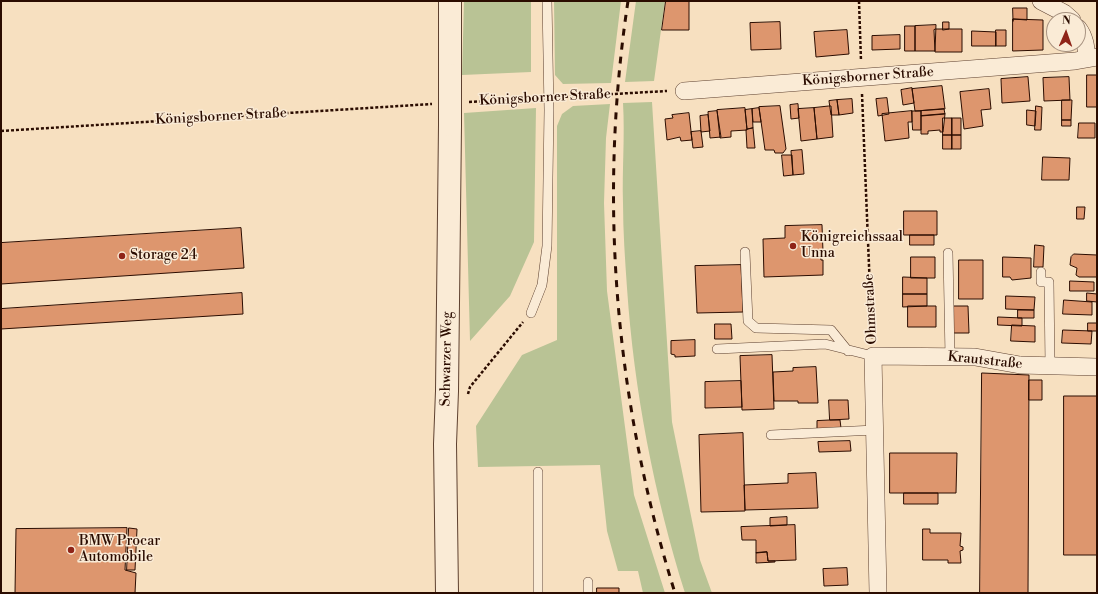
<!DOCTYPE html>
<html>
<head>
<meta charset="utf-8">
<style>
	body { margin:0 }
	#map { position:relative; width:1098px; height:594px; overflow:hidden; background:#f7e0c0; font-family:"Libre Bodoni",serif }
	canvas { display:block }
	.frame { position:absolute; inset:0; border:2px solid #2b0c00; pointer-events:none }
	.north { position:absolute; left:1046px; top:12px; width:40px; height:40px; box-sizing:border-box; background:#faebd6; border:1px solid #a79280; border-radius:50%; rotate:2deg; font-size:11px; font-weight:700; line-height:16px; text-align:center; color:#2b0c00 }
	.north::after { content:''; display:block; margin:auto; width:14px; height:18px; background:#8f2418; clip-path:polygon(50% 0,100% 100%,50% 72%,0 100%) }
</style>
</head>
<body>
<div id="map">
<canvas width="1098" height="594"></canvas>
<div class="frame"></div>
<div class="north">N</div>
</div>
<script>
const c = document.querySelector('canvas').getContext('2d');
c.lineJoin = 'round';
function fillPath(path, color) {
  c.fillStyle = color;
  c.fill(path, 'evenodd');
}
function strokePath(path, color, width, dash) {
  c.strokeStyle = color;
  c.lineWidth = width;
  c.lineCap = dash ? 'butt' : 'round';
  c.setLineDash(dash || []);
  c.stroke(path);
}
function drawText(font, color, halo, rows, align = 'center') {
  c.font = font + ' "Libre Bodoni",serif';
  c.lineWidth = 3;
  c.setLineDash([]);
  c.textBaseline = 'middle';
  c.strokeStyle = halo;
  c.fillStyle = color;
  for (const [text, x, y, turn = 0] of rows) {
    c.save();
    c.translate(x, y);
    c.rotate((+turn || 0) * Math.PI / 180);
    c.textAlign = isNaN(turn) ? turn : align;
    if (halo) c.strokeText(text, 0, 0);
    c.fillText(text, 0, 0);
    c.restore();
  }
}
fillPath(new Path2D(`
	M464,1H531V72L462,75Z
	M554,1H621L611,83L563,84L555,75Z
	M636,1H665L654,81L625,82Z
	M652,102L672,422L700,560L712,593H685C654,494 634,391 627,288C625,260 623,231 623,203C622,170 625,137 623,103Z
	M610,104L606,138L604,203L607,291L634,495L665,593H643L638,571H618L607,531L600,465L478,467L476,426L522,355L557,340V126L562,114L573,106Z
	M536,108L534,242L510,296L470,341L464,113Z`), '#b9c395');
const building = new Path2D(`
	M666,1H689V30H662Z
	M1013,8H1027V20L1013,19V21Z
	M1013,19L1043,20V50L1013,51Z
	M780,22L781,49L751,50L750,23Z
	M943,22H949V29L943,30Z
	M936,25L935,51H915V26Z
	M905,26H915V51H905Z
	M936,29H962V52H935L934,30Z
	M847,30L849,54L816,57L814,32Z
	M996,30H1006V46H996Z
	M972,31L996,32V46H972Z
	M900,35V49L872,50V36Z
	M1087,75H1097V107H1087Z
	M1028,77L1030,101L1002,103L1001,79Z
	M1069,77L1070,100L1044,101L1043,78Z
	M942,86L945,109L915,111L912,89Z
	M912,88L914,103L903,105L901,90Z
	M989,89L991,109L981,110L983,126L964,129L960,92Z
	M887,98L889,114L878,116L876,99Z
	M852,99L853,113L839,115L837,100Z
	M837,100L839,115H831L829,101Z
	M1062,100H1072L1071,120H1062Z
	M798,104L799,118L791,119L790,105Z
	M780,106L786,149L783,153H775L774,150H765L759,107Z
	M829,106H831L833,137L817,139L814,108Z
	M1036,106L1042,107L1041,130H1035Z
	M745,108L747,130L731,131V137L720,138L717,110Z
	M759,108L761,122H753L752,109Z
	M814,108L817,139L801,141L798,109Z
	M752,109L753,128L747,129L745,110Z
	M944,109L945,114L921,116V111Z
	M1027,110L1036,111L1035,126L1027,125Z
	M717,111L721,137L710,138L708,112Z
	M912,111V122H908L909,138L885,141L882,114Z
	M912,111H921V130H913Z
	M689,113L692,140L681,141L680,137L667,140L665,119L673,118L672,115Z
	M945,114L943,132H940V130L928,131V134H921V116Z
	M708,115L710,131L701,132L700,116Z
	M943,118H952V135H943Z
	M952,118H961V135H952Z
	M1062,120H1071V126H1062Z
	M1079,123H1095V138H1078Z
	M753,128L755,148H747L746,130Z
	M701,131L703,147L693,148L691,132Z
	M943,135H952V149H943Z
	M952,135H961V149H952Z
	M802,150L804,174L793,175L791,151Z
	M782,155H792L793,175L784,176Z
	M1043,157L1070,158L1069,180H1042Z
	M1077,207H1085L1084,219H1077Z
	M904,211H937V235H904Z
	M822,225L823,252H820L821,260H823V275L764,277L763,239L785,238V226Z
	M241,228L244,268L1,284V243Z
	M910,235H934V245H910Z
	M1035,245L1044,246L1043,267H1034Z
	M1074,254L1097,255V277H1079L1076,275L1077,268L1070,265L1071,257Z
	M911,257H935V278H911Z
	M1003,257L1031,258V278L1012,280L1010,277H1003Z
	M959,260H983V299H959Z
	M741,265L743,312L697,313L695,266Z
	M903,277L927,278V294H903Z
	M1070,281L1094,282V291H1070Z
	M242,293L243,314L1,329V309Z
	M1087,293L1097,294V302L1087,301Z
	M903,294H927V306L903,307Z
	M1006,296L1035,297L1034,310L1006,309Z
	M1064,300L1092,302V315L1063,314Z
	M908,306H936V327H908Z
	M953,306H968L969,333H953Z
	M1018,310H1034V318H1018Z
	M998,317L1022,318V326L998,325Z
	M1088,323H1097V331H1088Z
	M715,324H731L732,339H715Z
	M1012,325L1035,326V342L1011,341Z
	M1063,330L1092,331L1091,344L1062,343Z
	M695,340V356L675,357V355L671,354V341Z
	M772,355L774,409L742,410L740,356Z
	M816,367L818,403H798V401H774L773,372L793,371V368Z
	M982,373L1029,375L1028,593H980Z
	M1029,380H1042V400H1029Z
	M741,381L742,407L705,408V382Z
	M1064,396H1097V555H1064Z
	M829,400H848L849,419L830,420Z
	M830,420H840L841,428L817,429V421Z
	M743,433L745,511L701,512L699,435Z
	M850,441L851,451L819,452L818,442Z
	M890,453H957L956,493H890Z
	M816,473L818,508L745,510L744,485L788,483V474Z
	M904,493H938V504H904Z
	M787,517V525L770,526V518Z
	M795,525L796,560L768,561L767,552L756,553V540H742L741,527Z
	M127,528L125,570L136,573L135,593H15L16,529Z
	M129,528L137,529L135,570H127Z
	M923,529H930V533H961L960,546L963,547V550L960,551L961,563H948V560H923Z
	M767,552L768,561H775V562L756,563V553Z
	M847,568L848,585L824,586L823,569Z
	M597,588H619V593H597Z`);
fillPath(building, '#dd966e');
strokePath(building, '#2b0c00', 1);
const service = new Path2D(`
	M745,252L748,321L756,328L831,330L848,351
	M948,253L950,357
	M1041,272V282H1049L1050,366
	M531,313L542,285L547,246L549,110L547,1
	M717,349L825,344L873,356
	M771,435L875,430
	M588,582V593
	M538,593V472`);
const minor = new Path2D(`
	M1041,1L1064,13L1072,20
	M1078,28C1085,37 1086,47 1087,58
	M684,91L1075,61L1097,57
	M878,593L873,356L975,357L1020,365L1097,367`);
const tertiary = new Path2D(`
	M450,75V1
	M447,593L445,444L447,391L450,125`);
strokePath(service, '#5e4130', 10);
strokePath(minor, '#5e4130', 18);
strokePath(tertiary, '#5e4130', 24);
strokePath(new Path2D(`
	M859,1L861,61
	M862,94L872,339
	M560,97L667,91
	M469,102L536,98
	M1,131L432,104
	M468,394L470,387L523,322`), '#2b0c00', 2.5, [3, 2]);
strokePath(service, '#faebd6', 9);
strokePath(minor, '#faebd6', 17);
strokePath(tertiary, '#faebd6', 22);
strokePath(new Path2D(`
	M628,1C598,200 615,401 675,593`), '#2b0c00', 3, [7, 7]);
const tertiaryBridge = new Path2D(`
	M450,125V75`);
strokePath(tertiaryBridge, '#5e4130', 24, []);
strokePath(tertiaryBridge, '#faebd6', 22);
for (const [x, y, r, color] of [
	[793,246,4,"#8f2418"],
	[122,256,4,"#8f2418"],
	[71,550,4,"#8f2418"]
]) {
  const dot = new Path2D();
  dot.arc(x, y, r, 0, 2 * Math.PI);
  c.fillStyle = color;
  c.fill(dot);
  strokePath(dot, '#faebd6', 1.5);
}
drawText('14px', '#2b0c00', '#faebd6', [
	["Königsborner Straße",868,77,-4],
	["Königsborner Straße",545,98,-3],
	["Königsborner Straße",221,117,-3],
	["Ohmstraße",871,309,-93],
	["Schwarzer Weg",447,359,-89],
	["Krautstraße",985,361,6]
]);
drawText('14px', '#2b0c00', '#faebd6', [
	["Königreichssaal",801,238],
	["Unna",801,254],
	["Storage 24",130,256],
	["BMW Procar",79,542],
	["Automobile",79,558]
], 'left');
</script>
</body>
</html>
